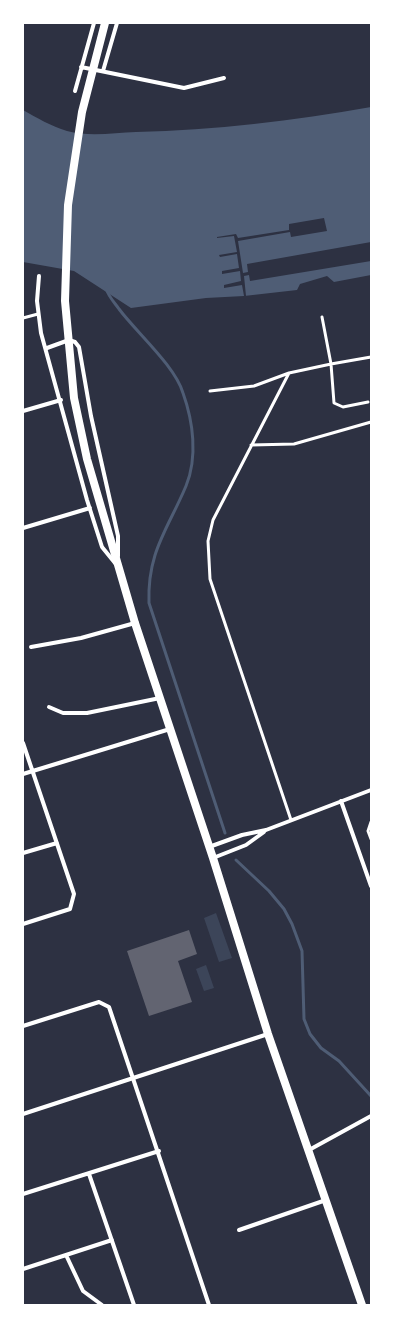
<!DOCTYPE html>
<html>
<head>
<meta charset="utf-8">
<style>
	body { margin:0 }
	#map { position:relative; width:394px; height:1328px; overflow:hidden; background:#2d3142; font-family:Arial,sans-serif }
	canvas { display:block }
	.frame { position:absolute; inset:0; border:24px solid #fff; pointer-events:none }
</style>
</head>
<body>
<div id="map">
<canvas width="394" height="1328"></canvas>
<div class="frame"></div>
</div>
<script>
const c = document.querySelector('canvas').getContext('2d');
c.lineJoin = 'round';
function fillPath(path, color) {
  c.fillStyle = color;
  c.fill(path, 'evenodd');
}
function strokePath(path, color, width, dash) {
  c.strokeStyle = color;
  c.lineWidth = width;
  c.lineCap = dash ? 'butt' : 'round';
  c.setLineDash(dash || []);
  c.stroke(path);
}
fillPath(new Path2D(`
	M216,913L232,958L219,962L204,918Z
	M206,965L214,988L204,991L196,969Z`), '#3c4559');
fillPath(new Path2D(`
	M371,107V275L334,282L327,276L300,284L297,290L244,296L206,298L131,308L74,271L23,262V110C37,118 51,126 67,131C88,137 114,133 136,132C215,130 293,121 371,107Z`), '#4f5d75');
fillPath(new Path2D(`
	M324,218L327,231L291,237L290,232L238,241L243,273L248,272L247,264L371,242V261L250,281L249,275L244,276L246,296H244L242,285L224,288V285L241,281L240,271L222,274V271L239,268L237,254L220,257L219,255L237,252L234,236L217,238V237L236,234L238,238L289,230V224Z`), '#2d3142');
strokePath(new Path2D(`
	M106,288C108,296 114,302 119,309C137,333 175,366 183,393C193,421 198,457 186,486C168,529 147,552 149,603L225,833
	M236,860L269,891L284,909L292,924L302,951L304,1019L310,1034L321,1048L339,1061L371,1096`), '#4f5d75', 3);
fillPath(new Path2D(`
	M189,930L197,954L178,961L192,1002L149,1016L127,951Z`), '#626471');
strokePath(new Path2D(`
	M23,318L38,314
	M210,391L254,386L289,373
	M368,402L343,407L334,403L331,364L371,357
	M251,445L294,444L371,422
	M291,820L210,579L208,541L213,520L289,373L331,364L322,317
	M371,822L368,831L371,839`), '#fff', 3);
strokePath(new Path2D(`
	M81,67L184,88L224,78
	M103,71L117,23
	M75,91L94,23
	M39,276L37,301L41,333L87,500L102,547L115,563
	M47,348L69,340L75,342L79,347L91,416L118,536V556
	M23,411L61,400
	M23,528L90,508
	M31,647L81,638L135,623
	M49,707L63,713H87L160,698
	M23,743L74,894L70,909L23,924
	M23,774L170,729
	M341,801L371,886
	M209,847L242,835L266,830L371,790
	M23,853L57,843
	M213,858L246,845L264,832
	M23,1026L99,1002L109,1007L209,1305
	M23,1114L268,1034
	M309,1150L371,1116
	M89,1174L134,1305
	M23,1194L159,1151
	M239,1230L326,1200
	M66,1255L83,1291L102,1305
	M23,1269L112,1240`), '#fff', 4);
strokePath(new Path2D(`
	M105,23L82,112L68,205L65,301L74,398L87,459L135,623L213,858L268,1034L362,1305`), '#fff', 8);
</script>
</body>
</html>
